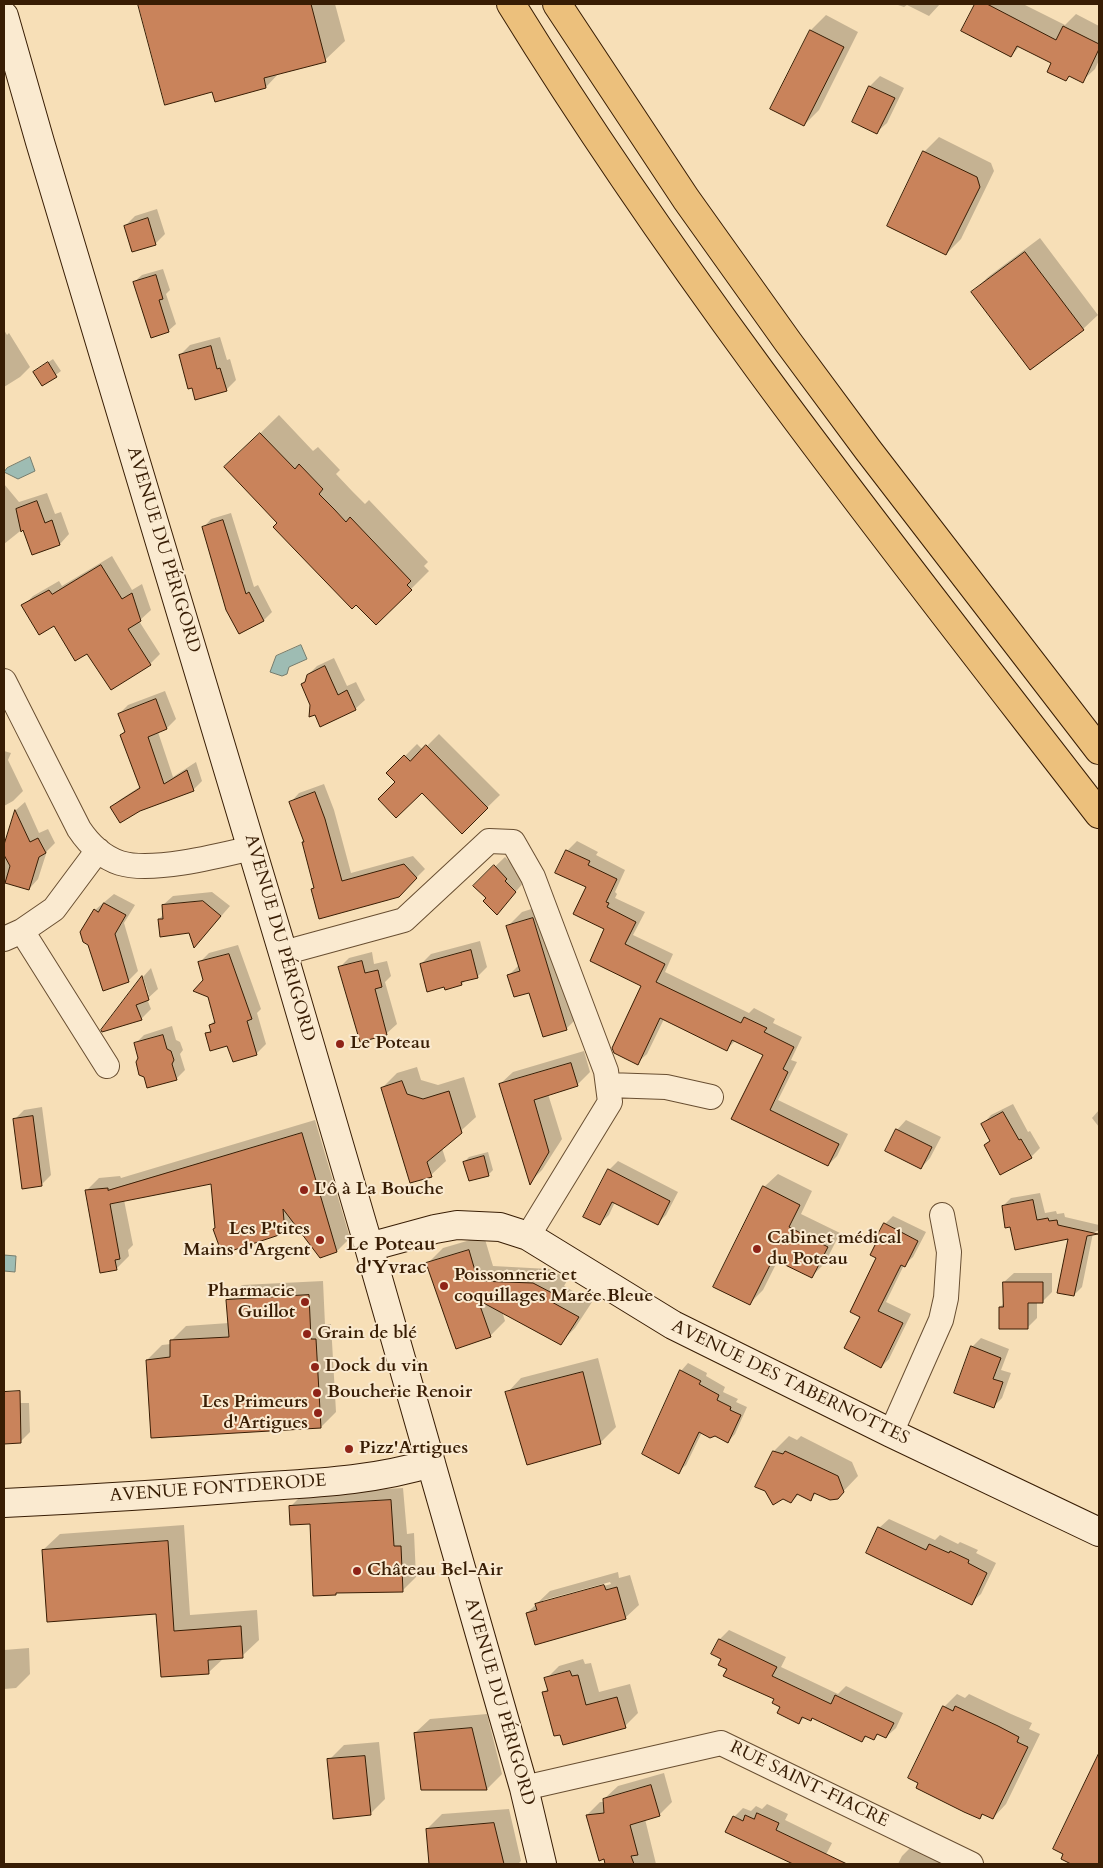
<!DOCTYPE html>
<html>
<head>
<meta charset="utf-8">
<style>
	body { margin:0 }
	#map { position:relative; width:1103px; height:1868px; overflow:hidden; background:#f7dfb7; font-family:Cardo,serif }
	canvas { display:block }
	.frame { position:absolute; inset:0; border:5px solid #381d04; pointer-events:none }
</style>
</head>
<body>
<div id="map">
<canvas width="1103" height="1868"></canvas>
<div class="frame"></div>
</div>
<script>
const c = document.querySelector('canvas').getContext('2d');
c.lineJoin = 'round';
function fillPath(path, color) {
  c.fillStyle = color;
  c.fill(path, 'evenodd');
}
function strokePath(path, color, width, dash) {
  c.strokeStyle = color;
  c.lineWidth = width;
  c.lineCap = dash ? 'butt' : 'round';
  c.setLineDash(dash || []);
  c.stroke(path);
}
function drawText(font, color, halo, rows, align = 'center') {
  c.font = font + ' Cardo,serif';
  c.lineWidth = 4;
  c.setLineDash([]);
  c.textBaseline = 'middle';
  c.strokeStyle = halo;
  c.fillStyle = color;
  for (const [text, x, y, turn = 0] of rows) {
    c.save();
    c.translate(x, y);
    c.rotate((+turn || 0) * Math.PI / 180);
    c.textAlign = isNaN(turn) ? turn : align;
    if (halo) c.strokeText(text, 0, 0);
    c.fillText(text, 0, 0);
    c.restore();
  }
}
const water = new Path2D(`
	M30,457L35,471L18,479L4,472L7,468Z
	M301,645L307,659L289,667L287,674L282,676L270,672L276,656Z
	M4,1248V1255L16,1256L15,1272L4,1271Z`);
fillPath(water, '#9ebcb3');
strokePath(water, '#757c6d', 1);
fillPath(new Path2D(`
	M139,4H335L345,41L325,60L280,72L266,87L213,90L166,103Z
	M895,4H940L929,16L907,5L904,7Z
	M977,4H1023L1065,25L1076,14L1099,26V60L1095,69L1082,81L1070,76L1066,80L1052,62L1020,46L1011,56L963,31Z
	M826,15L858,32L819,110L804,125L772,109L811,30Z
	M880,76L904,88L887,123L877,132L853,121L870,86Z
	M939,137L991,163L994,171L961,239L946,254L924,152Z
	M157,209L165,234L155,244L125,226L135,216Z
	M1040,238L1098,315L1083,329L973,292L988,277Z
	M163,269L170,290L166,294L176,324L168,331L134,282L142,275Z
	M4,330L7,335L9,333L30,367L20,377L4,387Z
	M220,337L227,360L230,359L236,380L226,390L192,386L180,355L190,345Z
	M53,359L61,371L42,385L34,372Z
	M279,415L313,451L318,447L340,470L336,474L352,491L365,504L369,500L428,562L424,566L429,571L411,589L279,522L244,449Z
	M4,484L19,502L47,493L55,514L61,512L69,534L60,544L32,554L24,528L4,544Z
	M231,513L254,587L258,585L272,612L264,620L239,633L203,528L211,519Z
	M112,556L132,590L142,584L151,610L139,621L160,654L150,664L87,652L55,624L23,606L33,596L59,581L62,586Z
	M334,658L347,686L356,682L365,700L355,709L311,705L302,684L307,680L308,675L317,666Z
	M165,691L176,719L167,728L158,732L173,777L196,762L202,781L193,790L112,807L121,799L141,786L121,735L125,731L119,714L128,705Z
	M439,734L500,795L462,832L422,792L396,782L388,773L417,744L423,750Z
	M4,751L11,753L8,760L23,791L13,801L4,806Z
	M324,784L334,810L351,873L413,856L425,869L398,896L315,887L303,843L305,841L291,802L299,793Z
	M25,802L39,833L48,829L55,843L47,851L38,879L29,889L4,881V849L16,810Z
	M577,841L598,852L596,855L625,870L615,892L617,894L615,898L645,912L633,935L673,954L665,972L749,1013L754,1008L775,1019L773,1023L802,1037L791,1060L797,1062L778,1100L848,1134L837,1156L828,1165L733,1119L764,1054L736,1040L727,1049L664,1019L647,1054L637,1063L643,986L606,929L588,887L557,872L567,851Z
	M505,857L516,868L514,870L525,881L497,913L488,898L475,886Z
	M212,892L230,906L203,937L159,919L164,914L163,905L173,896Z
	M114,894L135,905L124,923L138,971L128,981L95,910Z
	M547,904L581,1014L566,1029L530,991L509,975L519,965L507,927L522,912Z
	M480,941L487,967L477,977L466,980L462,984L445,985L421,964L431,954Z
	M238,945L261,1009L257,1013L266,1044L257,1053L233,1060L228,1045L207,1034L212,1029L210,1025L215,1020L199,963L209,953Z
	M372,952L374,964L387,961L391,976L385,982L397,1024L387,1033L361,1040L340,967L349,958Z
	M151,968L158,989L147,999L151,1009L141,1019L103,1031L146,995H149L143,977Z
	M172,1026L176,1040L180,1042L183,1050L180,1054L185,1070L176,1079L145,1077L135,1044L144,1035Z
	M584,1051L590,1072L577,1085L548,1094L562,1139L542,1170L530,1182L500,1084L513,1072Z
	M417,1067L421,1080L438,1085L464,1077L476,1117L442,1148L446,1161L431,1175L382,1088L397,1073Z
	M1013,1104L1028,1132L1030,1131L1040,1148L1031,1157L985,1145L991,1140L983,1124L991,1115Z
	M42,1107L51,1175L41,1185L14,1120L24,1110Z
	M1099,1110V1127L1092,1118Z
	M315,1120L350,1238L337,1251L294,1222L285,1232L217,1227L213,1182L124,1200L133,1245L128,1250L129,1256L116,1269L86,1191L99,1178L120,1176L121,1178Z
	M906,1120L941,1137L930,1158L921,1168L897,1130Z
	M488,1152L493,1170L488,1175L464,1162L469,1157Z
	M618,1161L678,1192L666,1215L657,1224L615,1202L609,1215L600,1223L609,1170Z
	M778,1174L812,1191L801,1214L840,1233L825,1263L812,1276L778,1260L763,1290L750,1303L764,1187Z
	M1040,1193L1045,1213L1056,1211L1057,1214L1064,1213L1065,1217L1099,1225V1230L1093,1233L1082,1287L1074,1295L1070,1238L1012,1226L1003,1206L1011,1198Z
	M893,1216L926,1232L913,1257L904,1265L886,1302L911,1314L889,1359L881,1367L862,1316L878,1257L885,1224Z
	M484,1236L493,1266L549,1269L568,1279L564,1286L592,1302L575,1328L560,1343L502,1311L505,1321L490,1336L428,1263L443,1248Z
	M1014,1273H1052V1292L1042,1302H1037V1318L1027,1328L1000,1307L1004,1303V1282Z
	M323,1281L325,1325L331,1324L336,1412L321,1427L147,1360L162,1345L171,1344V1341L186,1326L229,1323L228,1300L242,1285Z
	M981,1338L1009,1349L1001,1370L1011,1373L1002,1398L993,1407L972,1347Z
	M598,1358L616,1427L601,1442L527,1463L507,1393L521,1378Z
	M688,1363L707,1373L706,1376L725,1387L723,1392L738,1399L736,1402L747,1407L735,1434L728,1442L715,1435L702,1432L686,1465L678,1472L681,1371Z
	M4,1403H29L30,1432L20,1442L4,1443Z
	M789,1436L797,1440L801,1436L852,1462L858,1476L837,1498L817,1492L811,1499L799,1494L791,1502L757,1486L774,1451Z
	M403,1488L407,1534L414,1533L416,1577L403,1590L337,1592L335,1594L311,1522L290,1507L303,1494Z
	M889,1519L935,1540L940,1535L958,1544L960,1542L978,1550L976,1553L996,1563L981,1594L971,1603L879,1528Z
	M184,1525L190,1615L257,1610L259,1640L242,1656L224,1658L209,1672L157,1613L43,1550L60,1534Z
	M618,1572L619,1578L630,1575L639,1605L625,1618L527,1613L550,1591ZM610,1582L611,1584L540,1604L544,1600Z
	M729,1630L786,1657L781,1667L838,1694L846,1686L903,1713L896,1728L886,1737L879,1733L874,1738L868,1735L862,1741L813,1717L811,1720L805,1717L799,1723L775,1699L728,1668L723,1658L713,1654L720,1639Z
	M29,1648L30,1674L16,1688L4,1689V1650Z
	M583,1659L585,1664L591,1663L599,1692L630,1684L638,1713L625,1726L543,1693L548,1688L546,1679L559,1666Z
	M957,1694L965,1698L969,1694L1011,1714L1032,1723L1029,1729L1040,1734L1006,1804L993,1818L984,1813L980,1818L944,1707Z
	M487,1714L502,1774L487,1789H422L415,1733L430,1719Z
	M379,1742L385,1799L370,1814L329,1760L344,1745Z
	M1099,1767V1864H1074L1062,1859L1089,1778Z
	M664,1773L672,1802L659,1815L645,1819L656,1864H607L587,1815L600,1802H604V1799L618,1786Z
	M767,1804L788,1814L785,1820L832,1843L821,1864H795L727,1831L734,1817L743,1808L751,1811L756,1806L762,1809Z
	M509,1809L521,1861L518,1864H430L427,1829L442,1814Z
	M914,1844L949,1864H898L902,1856Z`), '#0003');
const building = new Path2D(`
	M138,4H311L326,62L264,78L266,88L215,102L212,92L165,105Z
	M975,4H987L1056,40L1063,26L1099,44V49L1083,83L1069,76L1066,81L1047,72L1051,63L1017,46L1011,57L961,31Z
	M810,30L844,47L804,126L770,109Z
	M869,86L895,98L877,134L852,122Z
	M923,151L977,177L980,187L946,255L887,226Z
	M148,218L156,245L132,252L124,226Z
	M1025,252L1084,330L1030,370L971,292Z
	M156,275L163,299L159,300L169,332L151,338L133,282Z
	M211,346L217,369L220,368L227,391L195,400L192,388L188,389L179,355Z
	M48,362L57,377L42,386L33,372Z
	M260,433L295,469L299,464L323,489L319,494L334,509L346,522L350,517L411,581L407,585L412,590L376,625L356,605L352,609L297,552L273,527L277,523L224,467Z
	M37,501L45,523L52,520L60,545L32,555L23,530L21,532L16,509Z
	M223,520L246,594L249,592L264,621L239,634L226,610L202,527Z
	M101,565L122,599L132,593L141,621L128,629L151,665L111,690L87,654L75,661L54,626L39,635L21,605L49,590L52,594Z
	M325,666L338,695L347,690L356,710L320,727L315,715L309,717L310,705L301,684L305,682L307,675Z
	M156,699L167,729L148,737L164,784L187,770L194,791L140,811L120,823L110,807L140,788L120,735L125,732L118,714Z
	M426,745L488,808L462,834L422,793L396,818L378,799L395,782L386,773L404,755L410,761Z
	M315,792L325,819L342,881L404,864L417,878L399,897L319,919L311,889L314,888L302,842H304L289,802Z
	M15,810L30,842L38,838L46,853L39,857L29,890L5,883L10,866L4,855V845Z
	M566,850L590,861L588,865L617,879L606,902L609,903L607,907L636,922L625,944L665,964L656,982L741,1023L744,1017L767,1028L764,1032L794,1047L783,1069L788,1072L770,1110L839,1144L828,1166L731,1119L763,1055L732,1040L727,1051L660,1018L638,1065L614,1053L612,1048L641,986L590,961L604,929L573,914L586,887L555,873Z
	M494,865L507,879L505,881L516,892L497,915L483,901L486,898L473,886Z
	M203,901L221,916L194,948L189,933L160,937L158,919H163L162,905Z
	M104,903L126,915L115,934L129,982L103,991L88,945L83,942L80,932L94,909L98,912Z
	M533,918L567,1030L543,1037L529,993L514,997L507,975L520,971L506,926Z
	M471,950L478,978L461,982L462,985L445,990L444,987L427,992L420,964Z
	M229,954L252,1019L247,1021L257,1055L233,1062L227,1046L210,1051L205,1033L211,1032L209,1025L215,1023L208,997L193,991L203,980L198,962Z
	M362,961L365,973L378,970L382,987L375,989L387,1035L360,1042L338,967Z
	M142,976L149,1000L136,1005L142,1020L102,1032L101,1030Z
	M163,1035L167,1049L171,1051L174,1060L172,1064L177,1080L147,1088L144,1077L139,1075L136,1062L138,1058L134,1043Z
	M571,1063L578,1086L534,1100L549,1152L530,1185L499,1084Z
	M402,1081L407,1094L423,1099L449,1091L462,1133L427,1162L432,1177L410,1183L381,1088Z
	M1003,1112L1019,1140L1021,1139L1032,1158L1000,1175L984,1145L990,1141L981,1124Z
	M33,1116L42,1186L22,1189L13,1119Z
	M896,1129L932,1147L921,1169L885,1151Z
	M302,1133L337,1252L320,1258L283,1209L285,1233L222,1254L213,1229L215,1228L211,1184L110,1204L120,1259L115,1260L117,1270L100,1273L85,1190L108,1188V1190Z
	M484,1156L489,1176L469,1181L463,1162Z
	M608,1169L670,1201L658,1225L612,1202L600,1225L583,1217Z
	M763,1186L800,1205L789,1227L828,1247L812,1278L773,1259L750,1305L713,1287Z
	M1033,1200L1037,1220L1048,1218L1049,1221L1057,1220L1058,1225L1098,1234L1087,1236L1074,1296L1057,1293L1068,1239L1015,1250L1010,1227L1005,1228L1002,1206Z
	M884,1223L918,1241L905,1267L901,1265L878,1311L903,1323L881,1368L844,1348L860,1317L850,1312L876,1258L870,1255L876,1243L874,1242Z
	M469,1250L478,1281L533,1283L554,1294L550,1301L579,1317L561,1345L478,1300L491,1337L456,1349L426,1263Z
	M1003,1282H1043V1303H1028V1329H999V1307H1003Z
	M309,1295L311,1339H316L321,1428L151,1438L146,1360L170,1357V1340L229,1337L226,1300Z
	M971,1346L1001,1358L993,1379L1003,1382L994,1408L954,1393Z
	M680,1370L701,1381L699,1384L719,1395L717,1400L731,1407L730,1410L741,1415L728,1443L715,1436L710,1438L699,1432L679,1474L642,1454Z
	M583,1372L601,1444L527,1465L505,1392Z
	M20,1391L21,1443L4,1444V1392Z
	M773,1451L783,1454L785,1451L838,1476L844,1492L838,1499L830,1500L814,1493L811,1501L797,1494L791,1503L783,1499L773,1505L765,1491L755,1487Z
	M391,1500L394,1546H401L403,1592L336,1593V1595L313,1596L310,1524L290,1525L289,1506Z
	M878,1527L926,1550L929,1544L949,1553L950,1551L969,1560L968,1563L987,1573L972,1605L866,1553Z
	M168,1541L174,1631L241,1626L243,1658L208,1660L209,1674L161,1677L156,1614L47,1622L42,1550Z
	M604,1585L606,1590L617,1587L626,1619L535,1645L526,1613L537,1610L535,1604Z
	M719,1639L777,1667L772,1676L831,1704L835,1695L894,1723L886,1738L877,1734L874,1740L865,1736L862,1742L812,1718L811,1721L802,1717L799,1724L777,1713L780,1707L772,1703L774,1699L723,1676L727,1669L718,1665L721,1659L711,1654Z
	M570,1671L572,1676L578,1675L586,1705L617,1697L626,1728L563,1745L560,1735L554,1736L542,1692L548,1691L544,1678Z
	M943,1706L953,1711L955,1706L998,1726L1019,1737L1017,1742L1028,1747L993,1819L982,1814L980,1819L964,1812L916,1788L918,1783L908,1778Z
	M472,1728L487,1790H421L414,1733Z
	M1099,1753V1864H1071L1061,1859L1063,1854L1053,1849Z
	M365,1756L371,1815L333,1819L327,1759Z
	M651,1785L660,1816L630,1825L638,1855L631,1856L634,1864H605L604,1859L599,1861L586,1815L604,1813L603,1799Z
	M757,1813L779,1823L776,1830L847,1864H793L725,1832L733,1816L743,1821L745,1815L754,1819Z
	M494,1823L504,1864H429L426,1829Z`);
fillPath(building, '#c9835b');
strokePath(building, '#381d04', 1);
const street = new Path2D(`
	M4,681L79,829C89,844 102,857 120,863C152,873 219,856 252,848
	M22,931L107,1066
	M4,939L22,931L54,909L98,850
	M283,953L404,920L489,841L513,842L533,877L606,1071L610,1102L528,1236
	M608,1085L666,1087L711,1097
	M891,1433L941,1320L946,1298L949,1252L942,1215
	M524,1788L721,1743L971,1864`);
const secondary = new Path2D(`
	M4,16L40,142L283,953L369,1247L524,1788L542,1864
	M369,1247L435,1229L457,1225L500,1227L528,1236L673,1325L891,1433L1099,1532
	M4,1503C87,1499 171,1494 254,1487C314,1483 373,1481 431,1463`);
const highway = new Path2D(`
	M511,4C686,288 895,550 1099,814
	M557,4L686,199L788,342L868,450L1099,750`);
strokePath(street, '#684e31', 26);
strokePath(secondary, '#381d04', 30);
strokePath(highway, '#381d04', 30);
strokePath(street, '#faead0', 24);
strokePath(secondary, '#faead0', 28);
strokePath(highway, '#ecc07c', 28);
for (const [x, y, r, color] of [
	[340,1044,5,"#8f2418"],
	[304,1190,5,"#8f2418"],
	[320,1240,5,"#8f2418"],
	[757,1249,5,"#8f2418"],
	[444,1286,5,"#8f2418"],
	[305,1302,5,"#8f2418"],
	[307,1334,5,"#8f2418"],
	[315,1367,5,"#8f2418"],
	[317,1393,5,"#8f2418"],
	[318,1413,5,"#8f2418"],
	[349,1449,5,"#8f2418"],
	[357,1571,5,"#8f2418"]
]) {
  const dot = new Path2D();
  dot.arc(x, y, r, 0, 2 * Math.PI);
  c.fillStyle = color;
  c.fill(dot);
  strokePath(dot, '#faead0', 2);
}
drawText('18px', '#381d04', '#faead0', [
	["AVENUE DU PÉRIGORD",163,550,73],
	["AVENUE DU PÉRIGORD",279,938,74],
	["AVENUE DES TABERNOTTES",790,1383,26],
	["AVENUE FONTDERODE",218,1489,-4],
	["AVENUE DU PÉRIGORD",499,1702,74],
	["RUE SAINT-FIACRE",809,1785,26]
]);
drawText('bold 18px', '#381d04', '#faead0', [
	["Le Poteau",350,1044],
	["L'ô à La Bouche",314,1190],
	["Les P'tites",310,1230,"right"],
	["Mains d'Argent",310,1251,"right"],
	["Cabinet médical",767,1239],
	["du Poteau",767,1260],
	["Poissonnerie et",454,1276],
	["coquillages Marée Bleue",454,1297],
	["Pharmacie",295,1292,"right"],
	["Guillot",295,1313,"right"],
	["Grain de blé",317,1334],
	["Dock du vin",325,1367],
	["Boucherie Renoir",327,1393],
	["Les Primeurs",308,1403,"right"],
	["d'Artigues",308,1424,"right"],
	["Pizz'Artigues",359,1449],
	["Château Bel-Air",367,1571]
], 'left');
drawText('bold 20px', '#381d04', '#faead0', [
	["Le Poteau",391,1245],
	["d'Yvrac",391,1268]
]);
</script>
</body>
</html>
